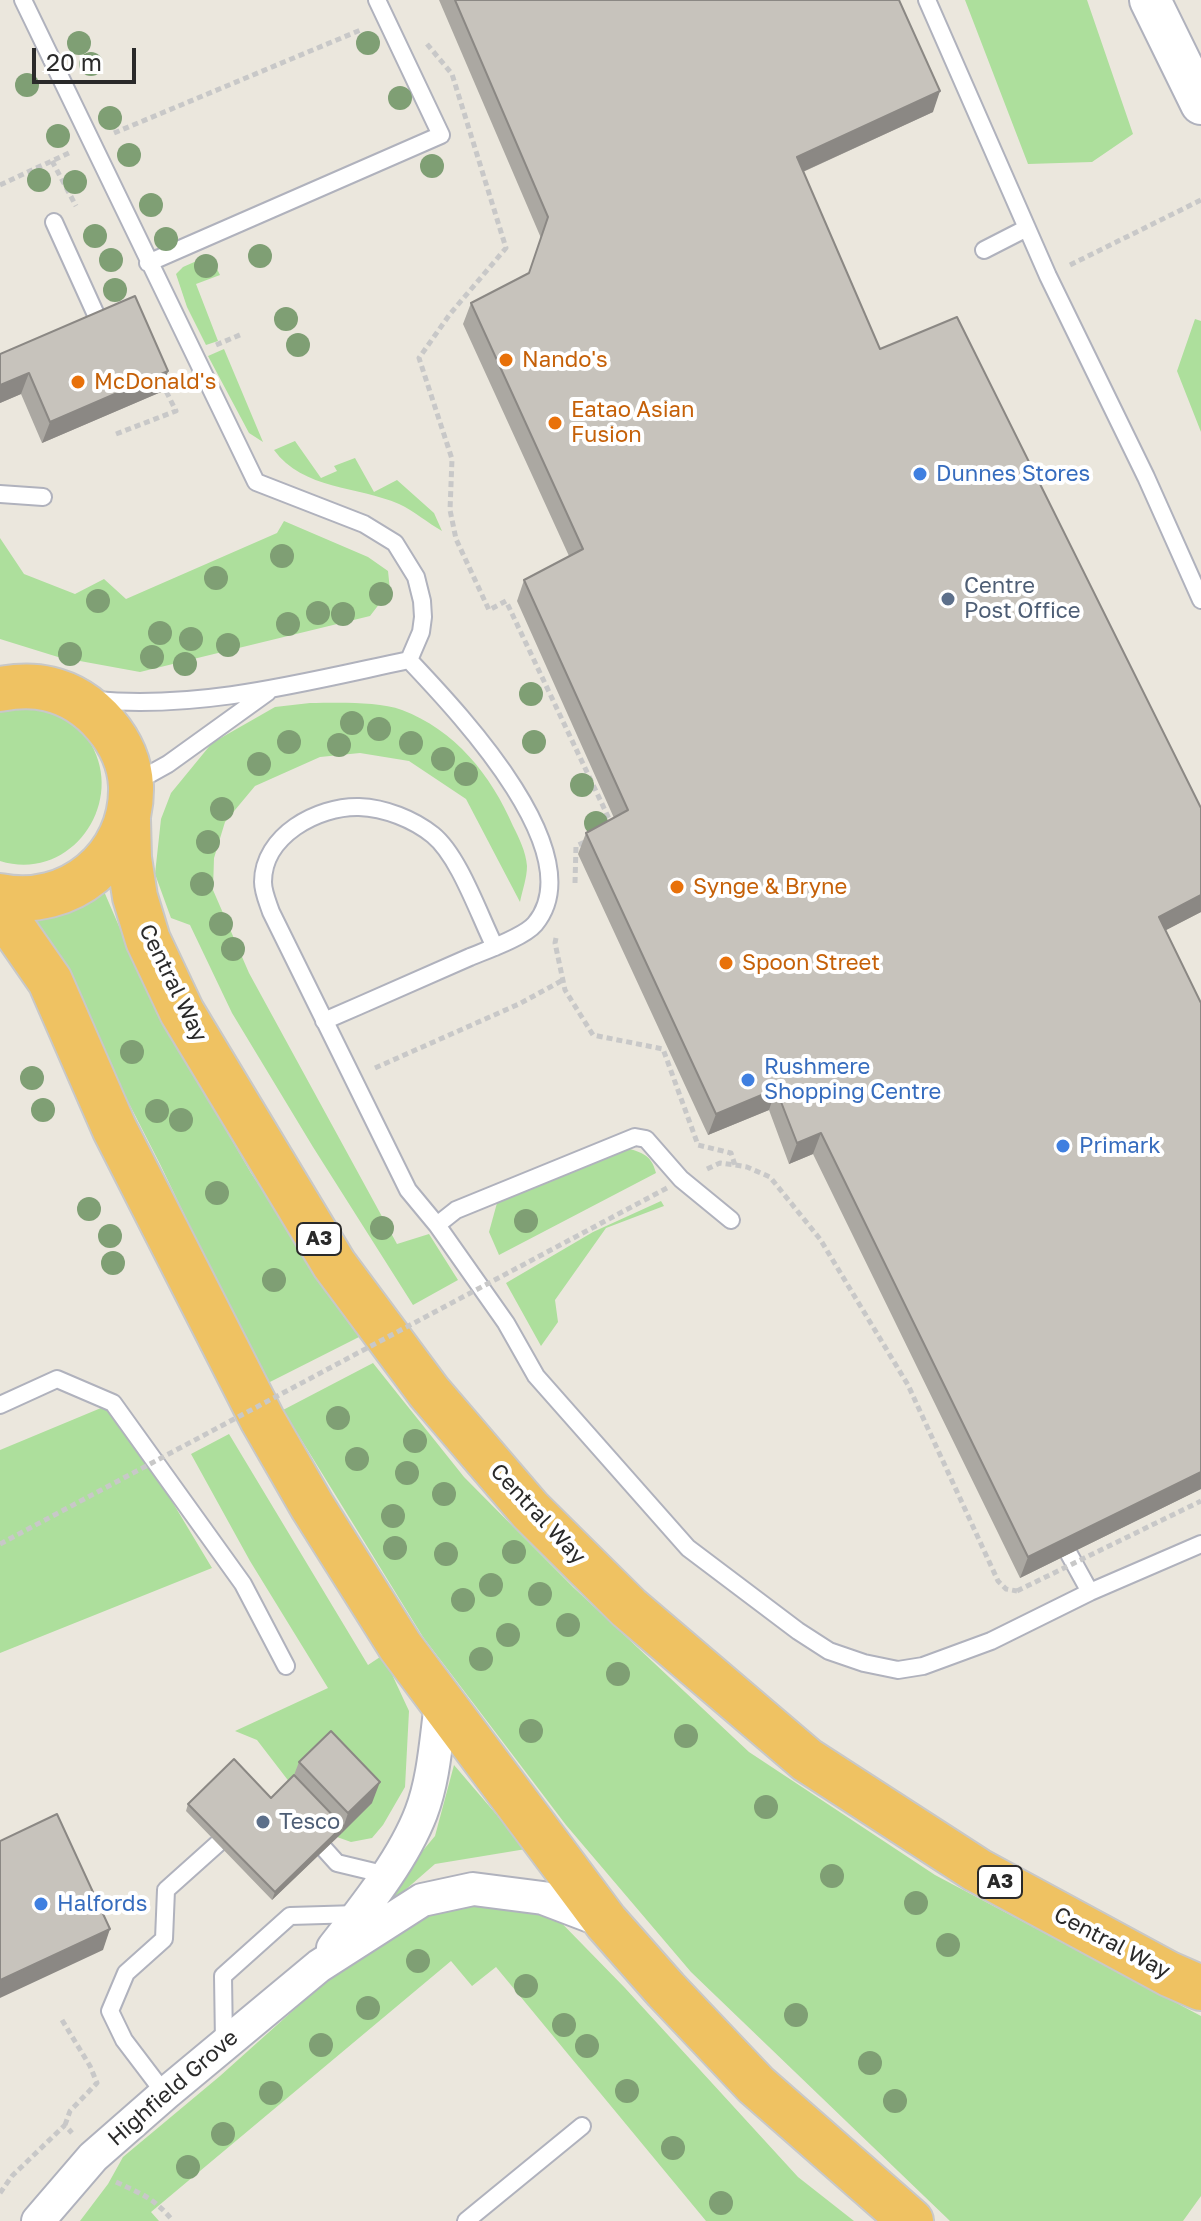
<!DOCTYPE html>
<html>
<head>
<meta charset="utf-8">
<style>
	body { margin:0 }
	#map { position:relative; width:1201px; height:2221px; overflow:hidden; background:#ebe7dd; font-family:"Golos Text",sans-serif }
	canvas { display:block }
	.scale { position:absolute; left:32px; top:48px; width:104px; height:36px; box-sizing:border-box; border:4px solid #2a2a2a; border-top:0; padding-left:10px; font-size:24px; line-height:28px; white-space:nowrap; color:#2a2a2a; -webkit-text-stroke:6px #fff; paint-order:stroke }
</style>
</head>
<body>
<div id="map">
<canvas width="1201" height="2221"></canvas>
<div class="scale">20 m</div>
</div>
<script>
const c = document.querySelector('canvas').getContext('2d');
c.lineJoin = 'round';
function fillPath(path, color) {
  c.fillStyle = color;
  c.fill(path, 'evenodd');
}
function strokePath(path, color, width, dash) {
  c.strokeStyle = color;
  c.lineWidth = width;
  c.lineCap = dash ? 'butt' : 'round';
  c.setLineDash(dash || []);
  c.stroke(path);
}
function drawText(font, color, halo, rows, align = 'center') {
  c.font = font + ' "Golos Text",sans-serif';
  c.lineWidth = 8;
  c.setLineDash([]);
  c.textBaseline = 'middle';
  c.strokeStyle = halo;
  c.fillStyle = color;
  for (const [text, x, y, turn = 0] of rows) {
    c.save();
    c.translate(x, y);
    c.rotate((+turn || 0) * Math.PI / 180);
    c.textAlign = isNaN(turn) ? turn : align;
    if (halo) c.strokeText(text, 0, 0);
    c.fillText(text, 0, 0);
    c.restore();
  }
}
fillPath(new Path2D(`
	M965,0H1087L1133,134L1092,162L1028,164Z
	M210,255L220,275L196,284L218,341L206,345L187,307L176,274L183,267Z
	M1195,319L1201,321V432L1177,371Z
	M224,349L263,442L249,433L208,356Z
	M295,441L321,478L337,471L334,466L355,458L374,492L397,480L434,513L442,531C428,523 414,511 399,504C358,486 303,490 274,450Z
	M284,521L368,557L388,571L390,590L370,616L140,672L58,657L0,639V538L24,574L75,594L104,579L126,599L277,533Z
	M310,703C337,703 377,701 402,710C455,730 491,775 513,826C519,838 526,852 527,866C527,878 522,891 520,902L466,799L409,761L360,753L320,757L255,786L225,822L214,858L213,890L249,973L397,1244L429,1234L458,1280L413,1305L313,1147L232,1013L190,925L171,918L155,874L161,819L171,793L212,743L275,707Z
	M0,706C17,707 40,705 55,711C67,715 77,725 84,734C132,794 75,884 0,861Z
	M103,889L152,1003L251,1173L359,1337L266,1384L160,1164L33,916Z
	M622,1147C640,1152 651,1153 656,1173L499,1255L489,1232L497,1203L507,1194Z
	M661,1201L664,1206L606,1228L555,1300L558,1322L541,1346L506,1283L593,1232Z
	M373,1363L464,1477L573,1587L749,1752L935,1875L1201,2016V2196L1183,2221H950L691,1972L566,1825L423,1637L283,1410Z
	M113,1403L212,1568L0,1653V1450Z
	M229,1434L368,1665L383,1655L409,1711L405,1787L383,1825L372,1838L351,1842L337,1837L287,1779L257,1740L235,1731L328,1688L250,1561L191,1454Z
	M454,1765L526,1849L435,1864L350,1938L435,1836Z
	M460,1899L543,1904L625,1988L798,2177L854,2221H706L496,1967L472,1986L451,1961L151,2212L159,2221H80L108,2184L123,2157L220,2076L335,1973L400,1928Z`), '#addf9c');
const service = new Path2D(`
	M23,0L256,482L364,524L395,543L416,577L422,601L423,617L421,632L409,660
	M927,0L1048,276L1146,477L1201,600
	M54,222L102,328L97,330
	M984,250L1027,228
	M148,263L441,135L377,0
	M0,494L43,497
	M95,700C201,710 305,682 409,660
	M132,784L168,764L268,692
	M495,947C479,915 459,856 433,835C413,819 385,808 359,807C317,806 263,836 263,882C263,892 268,903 271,912L408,1190L437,1225L506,1323L536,1376L688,1548L798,1631L829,1651L864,1663L898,1670L923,1666L991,1641L1090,1592L1201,1544
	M324,1021C373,1000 422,978 470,957C487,950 524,937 535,924C594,853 455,709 409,660
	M437,1225L456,1210L635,1137L646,1139L681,1179L731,1220
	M0,1405L57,1379L113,1403L243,1584L286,1666
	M1069,1554L1090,1592
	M310,1833L337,1863L387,1875
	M224,2043L223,1976L290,1916L358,1914
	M165,2094L124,2040L110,2011L126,1973L164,1939L166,1890L233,1830
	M466,2221L582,2126`);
const minor = new Path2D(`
	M333,1948C364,1908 403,1860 421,1813C434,1779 436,1740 441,1704
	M38,2221L93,2157L165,2094L319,1966L422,1900L473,1889L543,1898L606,1922`);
const tertiary = new Path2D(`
	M1150,0L1201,104`);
const trunk = new Path2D(`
	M0,689C16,686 33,685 49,689C92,699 129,742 131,786C133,858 69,910 0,896
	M128,820L129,858L135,897L148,940L182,1012L334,1264L429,1392L530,1510L629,1608L807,1760L977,1870L1169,1974L1201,1988
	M0,909L50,981L114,1128L262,1419L312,1506L400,1646L606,1922L666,1990L756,2085L911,2221`);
strokePath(service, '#b0b2bd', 20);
strokePath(minor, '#b0b2bd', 36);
strokePath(tertiary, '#b0b2bd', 44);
strokePath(trunk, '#c8c8c8', 48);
strokePath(new Path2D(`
	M427,44L452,74L506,248L450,314L419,358L452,459L450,510L456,539L489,610L506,601L612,825
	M114,133L363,29
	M52,161L76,206
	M0,185L71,152
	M1070,265L1201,200
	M216,345L242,334
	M116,434L176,411L161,381
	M575,883L576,846L587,841
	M556,938L555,943L565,990L593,1035L663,1049L698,1145L731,1153L735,1165
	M375,1068L519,1004L563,980
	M707,1169L720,1163L735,1165L747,1167L770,1177L820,1239L908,1385L998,1581L1006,1589L1017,1591
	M62,2020L90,2066L97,2083L70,2111L65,2125
	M116,2182C142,2194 154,2198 173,2221
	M0,2193L12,2176L65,2125L72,2133`), '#c8c8c8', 5, [6, 4]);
strokePath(service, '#fff', 16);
strokePath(minor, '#fff', 32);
strokePath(tertiary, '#fff', 40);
strokePath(trunk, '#efc262', 44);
strokePath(new Path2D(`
	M0,1544L667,1188
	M1017,1591L1201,1501`), '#c8c8c8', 5, [6, 4]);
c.fillStyle = '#7f9f74';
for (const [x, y] of [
	[79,43],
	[368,43],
	[91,64],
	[27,85],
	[400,98],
	[110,118],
	[58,136],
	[129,155],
	[432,166],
	[39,180],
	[75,182],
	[151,205],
	[95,236],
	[166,239],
	[260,256],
	[111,260],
	[206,266],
	[115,290],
	[286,319],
	[298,345],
	[282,556],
	[216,578],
	[381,594],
	[98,601],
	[318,613],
	[343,614],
	[288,624],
	[160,633],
	[191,639],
	[228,645],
	[70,654],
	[152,657],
	[185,664],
	[531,694],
	[352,723],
	[379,729],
	[289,742],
	[534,742],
	[411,743],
	[339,745],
	[443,759],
	[259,764],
	[466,774],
	[582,785],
	[222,809],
	[596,823],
	[208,842],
	[202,884],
	[221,924],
	[233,949],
	[132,1052],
	[32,1078],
	[43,1110],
	[157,1111],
	[181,1120],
	[217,1193],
	[89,1209],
	[526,1221],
	[382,1228],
	[110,1236],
	[113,1263],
	[274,1280],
	[338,1418],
	[415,1441],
	[357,1459],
	[407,1473],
	[444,1494],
	[393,1516],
	[395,1548],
	[514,1552],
	[446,1554],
	[491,1585],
	[540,1594],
	[463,1600],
	[568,1625],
	[508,1635],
	[481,1659],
	[618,1674],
	[531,1731],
	[686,1736],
	[766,1807],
	[832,1876],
	[916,1903],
	[948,1945],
	[418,1961],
	[526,1986],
	[368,2008],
	[796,2015],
	[564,2025],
	[321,2045],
	[587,2046],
	[870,2063],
	[627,2091],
	[271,2093],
	[895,2101],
	[223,2134],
	[673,2148],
	[188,2167],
	[721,2203]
]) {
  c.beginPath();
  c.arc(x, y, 12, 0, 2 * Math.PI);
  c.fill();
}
fillPath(new Path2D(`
	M439,0H899L933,112L803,172L880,349L1201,808V912L1165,930L1201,1489L1020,1578L813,1154L789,1164L769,1110L708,1135L578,854L586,833L614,818L517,601L524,580L569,556L463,324L471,303L529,273L541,238Z
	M0,354L168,371L161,392L42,443L21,394L0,403Z
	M299,1762L372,1803L272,1900L186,1811L188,1804L271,1798L294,1775Z`), '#aba8a2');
fillPath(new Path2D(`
	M940,91L933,112L789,178L797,157Z
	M168,371L161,392L42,443L50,422Z
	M29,373L21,394L0,403V385Z
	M1201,895V912L1151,938L1159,917Z
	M776,1089L769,1110L708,1135L716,1114Z
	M821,1133L813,1154L789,1164L797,1143Z
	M1201,1472V1489L1020,1578L1028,1557Z
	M380,1782L372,1803L341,1834L348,1813Z
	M343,1826L341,1834L272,1900L275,1892Z
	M110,1929L103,1950L0,1998V1980Z`), '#8b8884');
const building = new Path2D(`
	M455,0H899L940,91L797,157L880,349L957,317L1201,808V895L1159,917L1201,1003V1472L1028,1557L821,1133L797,1143L776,1089L716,1114L586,833L628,810L524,580L583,549L471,303L529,273L548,217Z
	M135,296L168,371L50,422L29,373L0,385V354Z
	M331,1731L380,1782L348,1813L299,1762Z
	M234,1759L271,1798L294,1775L343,1826L275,1892L188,1804Z
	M57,1814L110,1929L0,1980V1841Z`);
fillPath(building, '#c7c3bc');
strokePath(building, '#8b8884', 2);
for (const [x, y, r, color] of [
	[506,360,8,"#e8710a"],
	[78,382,8,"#e8710a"],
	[555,423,8,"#e8710a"],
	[920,474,8,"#3f7fe0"],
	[948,599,8,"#5c6f8a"],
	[677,887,8,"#e8710a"],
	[726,963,8,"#e8710a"],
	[748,1080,8,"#3f7fe0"],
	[1063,1146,8,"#3f7fe0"],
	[263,1822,8,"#5c6f8a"],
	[41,1904,8,"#3f7fe0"]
]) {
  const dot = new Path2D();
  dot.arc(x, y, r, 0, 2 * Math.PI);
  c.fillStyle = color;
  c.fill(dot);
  strokePath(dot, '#fff', 3);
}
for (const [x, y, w] of [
	[319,1239,44],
	[1000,1882,44]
]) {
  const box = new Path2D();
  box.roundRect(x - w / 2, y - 16, w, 32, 6);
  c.fillStyle = '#fff';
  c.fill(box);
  strokePath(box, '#2a2a2a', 2);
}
drawText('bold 20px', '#2a2a2a', null, [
	["A3",319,1239],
	["A3",1000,1882]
]);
drawText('22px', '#c56008', '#fff', [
	["Nando's",522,360],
	["McDonald's",94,382],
	["Eatao Asian",571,410],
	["Fusion",571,435],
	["Synge & Bryne",693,887],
	["Spoon Street",742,963]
], 'left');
drawText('22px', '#366cbe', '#fff', [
	["Dunnes Stores",936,474],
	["Rushmere",764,1067],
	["Shopping Centre",764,1092],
	["Primark",1079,1146],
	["Halfords",57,1904]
], 'left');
drawText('22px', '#4e5e75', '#fff', [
	["Centre",964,586],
	["Post Office",964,611],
	["Tesco",279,1822]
], 'left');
drawText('22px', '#2a2a2a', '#fff', [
	["Central Way",173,983,64],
	["Central Way",538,1514,47],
	["Central Way",1112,1943,28],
	["Highfield Grove",173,2088,-41]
]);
</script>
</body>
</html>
